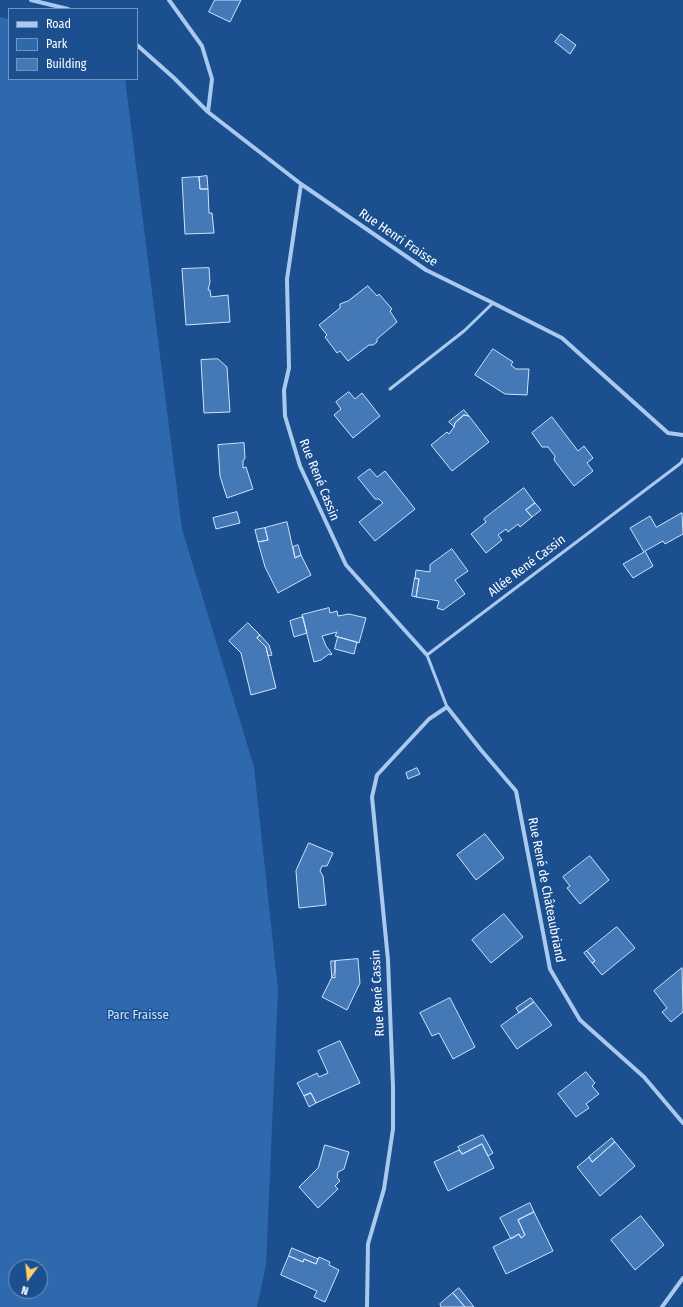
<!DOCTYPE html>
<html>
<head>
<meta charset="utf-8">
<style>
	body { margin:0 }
	#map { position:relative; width:683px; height:1307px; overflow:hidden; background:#1b4f8f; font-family:"Fira Sans Condensed",sans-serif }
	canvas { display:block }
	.legend { position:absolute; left:8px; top:8px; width:130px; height:72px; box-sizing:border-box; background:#1b4f8f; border:1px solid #7695bc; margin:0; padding:5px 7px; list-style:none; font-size:12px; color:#fff }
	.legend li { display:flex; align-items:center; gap:8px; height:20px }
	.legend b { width:20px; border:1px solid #7695bc }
	.north { position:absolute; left:8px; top:1259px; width:40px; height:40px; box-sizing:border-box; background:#1b4f8f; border:1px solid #7695bc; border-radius:50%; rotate:195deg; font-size:11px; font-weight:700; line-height:16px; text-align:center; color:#fff }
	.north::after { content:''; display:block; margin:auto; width:14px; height:18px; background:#ffd166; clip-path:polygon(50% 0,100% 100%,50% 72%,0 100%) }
</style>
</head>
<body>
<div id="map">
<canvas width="683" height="1307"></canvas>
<ul class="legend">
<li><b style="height:5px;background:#a9c9ee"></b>Road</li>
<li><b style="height:11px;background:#2e69ad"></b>Park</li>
<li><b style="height:11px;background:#4478b7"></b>Building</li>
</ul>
<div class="north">N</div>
</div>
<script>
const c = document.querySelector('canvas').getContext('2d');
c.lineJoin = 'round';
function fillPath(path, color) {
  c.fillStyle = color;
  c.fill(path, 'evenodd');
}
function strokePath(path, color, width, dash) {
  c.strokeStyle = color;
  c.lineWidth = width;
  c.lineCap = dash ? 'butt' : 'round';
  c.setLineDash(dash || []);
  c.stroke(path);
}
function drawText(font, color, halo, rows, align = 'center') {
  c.font = font + ' "Fira Sans Condensed",sans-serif';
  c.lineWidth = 3;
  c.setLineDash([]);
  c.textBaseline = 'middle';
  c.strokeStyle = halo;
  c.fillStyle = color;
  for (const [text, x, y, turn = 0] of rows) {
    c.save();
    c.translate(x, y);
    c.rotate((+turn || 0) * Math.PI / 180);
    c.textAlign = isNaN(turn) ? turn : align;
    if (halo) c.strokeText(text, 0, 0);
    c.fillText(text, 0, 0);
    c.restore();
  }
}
fillPath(new Path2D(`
	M0,17L9,19V79H125L182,529L254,767L278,990L266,1265L257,1307H0ZM16,1267H40V1291H16Z`), '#2e69ad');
const building = new Path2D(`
	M215,0H241L230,22L209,12Z
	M561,34L576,45L570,54L555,42Z
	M207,176L208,189H200L199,177Z
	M199,177L200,189H208L209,213H212L214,233L185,234L182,178Z
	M209,268L210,282L208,290H210L211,297L228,295L230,322L186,325L182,269Z
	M368,286L377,296L379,294L392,309L390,311L397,322L377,339V342L373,345H369L348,361L340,351L337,353L325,337L327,335L319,325L340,308V304L348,301Z
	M493,349L513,362L511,365L516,369H529L527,395L505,394L475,375Z
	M218,359L227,367L230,412L204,413L201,360Z
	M349,392L355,399L362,393L380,416L353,438L334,415L341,409L336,402Z
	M464,410L469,416L464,415L455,423L454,427L449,422Z
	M464,415L469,416L489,442L452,471L431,445L447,432L449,434L454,427L455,423Z
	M552,417L578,451L584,446L593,458L587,463L593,471L574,486L554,460L555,456L548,447H542L532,433Z
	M244,443L245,458L243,461V468L246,467L253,489L227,498L220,476L218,445Z
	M370,469L377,477L385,471L415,509L375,541L359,522L383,503L379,499H375L358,478Z
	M524,488L535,503L526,510L532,517L520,527L518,524L508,532L506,529L498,535L502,540L486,553L471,534L486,522L484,519Z
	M535,503L541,510L532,517L526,510Z
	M237,512L240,523L216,529L213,518Z
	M682,513L683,534L665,544L663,541L645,551L653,566L633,578L623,564L644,552L630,528L650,516L656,527Z
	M287,522L295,558L301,555L311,575L278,593L265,567L258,542L268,540L265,528Z
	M265,528L268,540L258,542L255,530Z
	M298,545L301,555L295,558L293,547Z
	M452,549L468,571L455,580L465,594L443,610L437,608L439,601L416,597L419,579L415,578L416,570L430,572V565Z
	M415,578L419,579L416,597L412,596Z
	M329,608L330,613L337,611L338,616L349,614L366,618L359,643L335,636L337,632L322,636L326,646L332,654L331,655L329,654L321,660L314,662L302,615Z
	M303,617L307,633L294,637L290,621Z
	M248,623L260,635L257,638L266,647L276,688L251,695L241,653L229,641Z
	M260,635L269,645L272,655L268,656L266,647L257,638Z
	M338,637L357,642L354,654L335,649Z
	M417,768L420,774L408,779L406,773Z
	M485,834L504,858L476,880L457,855Z
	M309,843L333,853L327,866H322L320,871L323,876L326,905L299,908L296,871Z
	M590,856L609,880L580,904L567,888L570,886L563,877Z
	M504,914L523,937L491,963L472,940Z
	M617,927L635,948L602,975L592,963L595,961L587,951Z
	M587,951L595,961L592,963L584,953Z
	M358,959L360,983L347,1010L322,997L332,977L335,978V961Z
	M331,961H335V972L332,977Z
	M682,968L683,1012L671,1022L662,1012L667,1008L654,991Z
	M450,998L475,1047L453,1059L439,1033L432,1036L420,1013Z
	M531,998L534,1002L519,1013L516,1008Z
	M534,1002L552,1025L517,1049L501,1026Z
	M340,1041L360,1083L316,1103L311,1093L304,1096L297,1083L317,1073L319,1077L328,1073L318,1051Z
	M586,1072L595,1083L592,1086L599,1094L586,1104L589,1108L576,1117L558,1094Z
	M311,1093L316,1103L309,1107L304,1096Z
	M483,1135L493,1153L488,1156L482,1144L462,1154L458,1147Z
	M612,1138L615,1142L592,1162L589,1157Z
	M615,1142L635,1166L600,1196L577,1167L589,1157L592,1162Z
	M482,1144L494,1168L448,1191L434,1162L459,1150L462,1154Z
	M325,1145L349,1152L344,1169L338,1172L337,1177L340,1181L335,1186L338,1189L318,1208L299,1187L318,1168Z
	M530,1203L534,1212L518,1220L525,1235L521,1238L519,1234L511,1239L500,1218Z
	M534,1212L553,1251L506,1274L493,1247L519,1234L521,1238L525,1235L518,1220Z
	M641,1216L664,1245L635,1270L611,1240Z
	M292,1248L318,1259L316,1264L304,1259L303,1262L289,1256Z
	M289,1256L303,1262L304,1259L316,1264L319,1257L330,1262L329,1265L339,1270L325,1302L314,1297L317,1291L281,1275Z
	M459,1288L474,1307H465L453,1293Z
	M453,1293L465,1307H441L440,1304Z`);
fillPath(building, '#4478b7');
strokePath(building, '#cfe3fa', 1);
strokePath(new Path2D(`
	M390,389L464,331L493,303
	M447,707L427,655L681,463L683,459`), '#a9c9ee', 3);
strokePath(new Path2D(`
	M31,0L68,9
	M169,0L202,46L212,79L208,112
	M137,45L174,78L208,112L301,184L426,270L493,303L562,338L668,433L683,435
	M301,184L287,279L289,368L284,390L285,416L300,466L346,565L427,655
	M367,1307L368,1244L384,1189L393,1129V1087L388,960L372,797L377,775L429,719L447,707L481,750L516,791L550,969L580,1020L644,1077L683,1123
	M662,1307L683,1278`), '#a9c9ee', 4);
drawText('13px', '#fff', '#1b4f8f', [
	["Rue Henri Fraisse",398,238,34],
	["Rue René Cassin",319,480,68],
	["Allée René Cassin",527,566,-37],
	["Rue René de Châteaubriand",546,890,79],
	["Rue René Cassin",378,993,-93]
]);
drawText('13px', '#cfe3fa', '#1b4f8f', [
	["Parc Fraisse",138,1015]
]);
</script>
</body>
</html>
